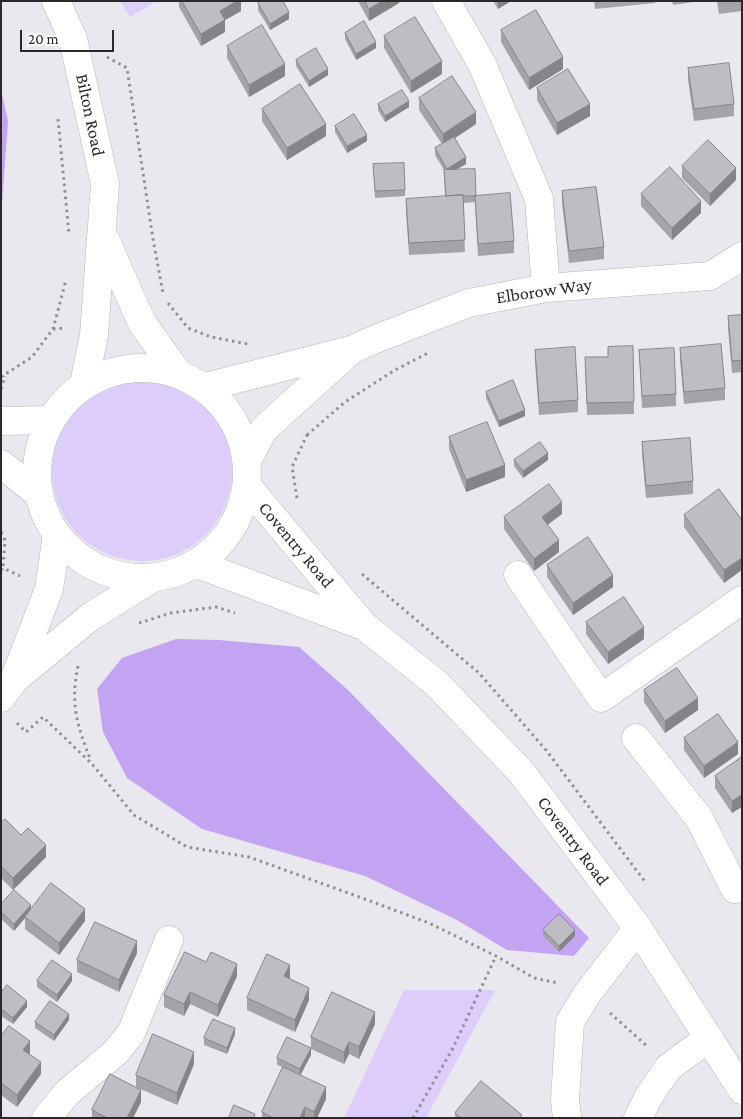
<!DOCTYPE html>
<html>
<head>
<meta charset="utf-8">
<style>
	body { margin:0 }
	#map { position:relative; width:743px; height:1119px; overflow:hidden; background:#eae7ef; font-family:"Crimson Pro",serif }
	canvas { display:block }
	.frame { position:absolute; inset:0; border:2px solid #29282a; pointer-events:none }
	.scale { position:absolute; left:20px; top:30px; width:94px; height:22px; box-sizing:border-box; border:2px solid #29282a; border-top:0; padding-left:6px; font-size:15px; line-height:18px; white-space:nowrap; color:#29282a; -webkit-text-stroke:4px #fff; paint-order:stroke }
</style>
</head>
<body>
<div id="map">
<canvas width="743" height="1119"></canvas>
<div class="frame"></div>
<div class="scale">20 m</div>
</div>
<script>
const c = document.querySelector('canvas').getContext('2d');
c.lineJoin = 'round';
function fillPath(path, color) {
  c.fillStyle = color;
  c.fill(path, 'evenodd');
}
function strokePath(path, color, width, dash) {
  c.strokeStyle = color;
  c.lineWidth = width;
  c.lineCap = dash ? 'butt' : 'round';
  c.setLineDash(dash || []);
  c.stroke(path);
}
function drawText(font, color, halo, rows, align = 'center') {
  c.font = font + ' "Crimson Pro",serif';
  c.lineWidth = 5;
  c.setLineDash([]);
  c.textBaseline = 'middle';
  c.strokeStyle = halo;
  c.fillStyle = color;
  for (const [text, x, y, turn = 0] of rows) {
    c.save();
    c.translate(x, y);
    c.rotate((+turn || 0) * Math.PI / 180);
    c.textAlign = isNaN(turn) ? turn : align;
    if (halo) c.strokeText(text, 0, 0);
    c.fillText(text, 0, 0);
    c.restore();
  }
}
fillPath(new Path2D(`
	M120,1H157L130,17Z
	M52 471a90 90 0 1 1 180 0a90 90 0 1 1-180 0Z
	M404,990H495L426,1118H344Z`), '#ddcdfa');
fillPath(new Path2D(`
	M1,89L8,121L1,219Z
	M176,639L219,640L299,647L348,690L589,938L574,956L507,950L457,920L365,876L202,829L127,778L103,732L97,689L122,658Z`), '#c2a4f2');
const minor = new Path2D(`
	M446,1L482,64L539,199L546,288
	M205,387L351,350L378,338L469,303L546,288L710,276L742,256
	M1,421L50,420
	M248,459L264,429L348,353
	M1,464L39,494
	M518,575L601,698L742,600
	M15,679L90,617L151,579
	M1,698L14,680L49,589L57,535
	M636,738L699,818L735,889L742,886
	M46,1118L68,1092L116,1052L131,1033L169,940
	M567,1118L565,1099L570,1022L587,994L638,928
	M638,1118L649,1096L669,1067L709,1038`);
const major = new Path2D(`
	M56,1L73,39L105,184L94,335L84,384
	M104,237L142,323L177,372
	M37 473a105 105 0 1 1 210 0a105 105 0 1 1-210 0Z
	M248,487L364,626L436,683L522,773L638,928L742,1090
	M197,564L363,626`);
strokePath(minor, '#b7b4bc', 29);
strokePath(major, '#b7b4bc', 29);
strokePath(new Path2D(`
	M107,57L127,68L153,239L163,293
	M58,119L69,234
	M168,303L188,328L211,337L248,344
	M53,329L65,328
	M1,377L32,357L53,329L66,280
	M1,389L5,376
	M307,435L345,402L395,370L428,353
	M297,498L292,467L307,435L304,432
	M1,532L5,540L3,568
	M1,570L3,568L20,576
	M362,574L479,673L546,750L646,883
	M139,623L171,613L216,607L235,613
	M78,666C70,705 77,725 91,761
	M17,723L26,732L43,717L92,764L134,815L187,847L249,857L362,898L429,923L496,956L534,978L558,983
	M610,1013L648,1047
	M413,1118L453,1048L496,956`), '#918f95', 3, [2.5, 4]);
strokePath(minor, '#fff', 28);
strokePath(major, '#fff', 28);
fillPath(new Path2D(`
	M179,1H241V11L225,20V32L201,46L179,7Z
	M358,1H399V3L369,21Z
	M493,1H511L498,9Z
	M594,1H655V3L595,9Z
	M672,1H700L673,5Z
	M717,1H742V11L719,14Z
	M258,3L289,19L270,30L258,10Z
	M501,30L563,69L529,90L501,42Z
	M345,33L376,48L356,60L345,39Z
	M384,36L442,74L411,93L384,48Z
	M227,46L285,76L249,97L227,58Z
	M296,60L328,75L309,87L296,66Z
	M688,68L734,104V116L694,121L688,80Z
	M537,88L590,116L557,135L537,100Z
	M419,98L476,124L455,138L466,164L457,169L476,196L514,241V253L478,256L475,202L463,203L465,252L409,255L406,211V199L445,197L444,170L435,155V148L442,144L419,110Z
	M378,104L409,107L385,122L378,110Z
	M262,109L326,136L287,160L262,121Z
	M335,126L367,141L347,153L335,132Z
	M373,164L405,190V196L375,198Z
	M682,166L736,180L710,206L682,178Z
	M562,191L604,247V259L569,263L562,203Z
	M641,194L701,213L672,240L641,206Z
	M742,315V372L732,373L728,328V316Z
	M633,346L634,414L587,415L585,357H608Z
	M680,348L725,388V400L684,404L680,360Z
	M535,350L578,400V412L539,415L535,362Z
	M639,350L676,394V406L642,408Z
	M486,392L525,416L499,427L486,398Z
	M449,437L505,477L466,492L449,449Z
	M642,442L693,481V494L646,498L642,454Z
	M514,460H548L523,478L514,466Z
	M562,514L547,524L559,552L534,571L504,529V517Z
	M684,515L742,520L724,583L684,527Z
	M547,565L613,587L573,615L547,577Z
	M586,622L644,639L608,664L586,634Z
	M644,690L698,710L665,733L644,702Z
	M684,738L738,754L704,778L684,750Z
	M742,757L732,813L715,788V776Z
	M1,823L21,835L46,857L13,890L1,878Z
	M1,904L31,909L85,921L59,955L25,929V918L14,931L1,919Z
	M543,930L575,936L559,952L543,936Z
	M137,953L119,992L77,972V960Z
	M237,976L218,1017L190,1004L184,1016L164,1007V995Z
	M290,977L289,978L309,1000L295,1032L247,1010V998Z
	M37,981H72L57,1002L37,987Z
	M1,993L27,1007L13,1024L1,1016Z
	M69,1020L54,1041L35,1028V1022Z
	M375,1024L359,1059L349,1054L344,1064L311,1049V1037Z
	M235,1034L227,1054L204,1045V1038Z
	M1,1036L30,1053L29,1054L41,1074L17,1107L1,1095Z
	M311,1055L300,1075L326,1099L317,1118H262V1112L283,1067L277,1065V1058Z
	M194,1064L177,1105L136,1087V1075Z
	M141,1102L133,1118H92V1110Z
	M455,1113L522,1118H455Z`), '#a4a3a9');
fillPath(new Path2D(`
	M237,1H241V11L220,23V11Z
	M382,1H399V3L369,21V9Z
	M498,1H511L498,9Z
	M289,12V19L270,30V24Z
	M225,20V32L201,46V34Z
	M376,42V48L356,60V54Z
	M563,57V69L529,90V78Z
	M442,61V74L411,93V81Z
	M285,64V76L249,97V85Z
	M328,69V75L309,87V81Z
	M409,101V107L385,122V116Z
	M590,104V116L557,135V123Z
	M476,112V124L443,146V134Z
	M326,124V136L287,160V148Z
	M367,135V141L347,153V146Z
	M466,157V164L447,175V169Z
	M736,168V180L710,206V194Z
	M701,201V213L672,240V228Z
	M525,410V416L499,427V421Z
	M548,453V460L523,478V471Z
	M505,465V477L466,492V480Z
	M562,502V514L542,529V517Z
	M559,540V552L534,571V559Z
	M742,558V570L724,583V570Z
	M613,575V587L573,615V603Z
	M644,627V639L608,664V652Z
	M698,698V710L665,733V721Z
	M738,742V754L704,778V766Z
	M742,795V807L732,813V801Z
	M46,845V857L13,890V878Z
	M31,905V912L25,917V918L14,931V924Z
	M85,909V921L59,955V943Z
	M575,930V936L559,952V946Z
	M137,941V953L119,992V980Z
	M237,964V976L218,1017V1005Z
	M290,965V977L284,989V976Z
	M72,974V981L57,1002V995Z
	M309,988V1000L295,1032V1020Z
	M190,992V1004L184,1016V1004Z
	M27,1001V1007L13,1024V1018Z
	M375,1012V1024L359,1059V1047Z
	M69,1014V1020L54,1041V1035Z
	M235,1028V1034L227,1054V1048Z
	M30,1041V1053L23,1062V1050Z
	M349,1042V1054L344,1064V1052Z
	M311,1048V1055L300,1076V1069Z
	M194,1052V1064L177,1105V1093Z
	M41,1062V1074L17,1107V1095Z
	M326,1087V1099L317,1118H314V1112Z
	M141,1090V1102L133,1118H127Z
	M305,1107V1118H300Z`), '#868489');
const building = new Path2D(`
	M182,1H237L220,11L225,20L201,34Z
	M261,1H283L289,12L270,24L258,3Z
	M365,1H382L369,9Z
	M536,10L563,57L529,78L501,30Z
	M415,17L442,61L411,81L384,36Z
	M364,21L376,42L356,54L345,33Z
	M262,25L285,64L249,85L227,46Z
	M316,48L328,69L309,81L296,60Z
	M729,63L734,104L694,109L688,68Z
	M568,69L590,104L557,123L537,88Z
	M452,76L476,112L443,134L419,98Z
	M300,84L326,124L287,148L262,109Z
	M402,90L409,101L385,116L378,104Z
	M354,114L367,135L347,146L335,126Z
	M454,137L466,157L447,169L435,148Z
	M708,140L736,168L710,194L682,166Z
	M404,163L405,190L375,191L373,164Z
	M670,167L701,201L672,228L641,194Z
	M475,169L476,196H463V195L446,196L444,170Z
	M596,187L604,247L569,251L562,191Z
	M510,193L514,241L478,244L475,196Z
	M463,195L465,240L409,243L406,199Z
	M742,315V360L732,361L728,316Z
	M721,344L725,388L684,392L680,348Z
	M633,346L634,402L587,403L585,357H608V347Z
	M575,347L578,400L539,403L535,350Z
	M674,348L676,394L642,396L639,350Z
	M513,380L525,410L499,421L486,392Z
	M487,422L505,465L466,480L449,437Z
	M690,438L693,481L646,486L642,442Z
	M540,442L548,453L523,471L514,460Z
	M549,484L562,502L542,517L559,540L534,559L504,517Z
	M719,489L742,520V558L724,570L684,515Z
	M588,537L613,575L573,603L547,565Z
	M624,597L644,627L608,652L586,622Z
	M677,668L698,698L665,721L644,690Z
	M718,714L738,742L704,766L684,738Z
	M742,757V795L732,801L715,776Z
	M5,819L21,835L28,828L46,845L13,878L1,866V823Z
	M51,883L85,909L59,943L25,917Z
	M14,890L31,905L14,924L1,912V904Z
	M559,914L575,930L559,946L543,930Z
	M95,922L137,941L119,980L77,960Z
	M185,952L206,962L211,952L237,964L218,1005L190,992L184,1004L164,995Z
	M267,954L290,965L284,976L309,988L295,1020L247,998Z
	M52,960L72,974L57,995L37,981Z
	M7,985L27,1001L13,1018L1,1009V993Z
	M332,992L375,1012L359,1047L349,1042L344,1052L311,1037Z
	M50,1001L69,1014L54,1035L35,1022Z
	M213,1019L235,1028L227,1048L204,1038Z
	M9,1026L30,1041L23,1050L41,1062L17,1095L1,1083V1036Z
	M153,1034L194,1052L177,1093L136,1075Z
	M287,1037L311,1048L300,1069L277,1058Z
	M283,1067L326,1087L314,1112L305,1107L300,1118H273L262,1112Z
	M110,1074L141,1090L127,1118H107L92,1110Z
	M481,1081L522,1115L520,1118H461L455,1113Z
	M234,1105L255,1114L254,1118H229Z`);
fillPath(building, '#bfbdc4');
strokePath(building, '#868489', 1);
drawText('18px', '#29282a', '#fff', [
	["Bilton Road",90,115,78],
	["Elborow Way",544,291,-8],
	["Coventry Road",296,545,50],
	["Coventry Road",573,841,53]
]);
</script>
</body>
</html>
